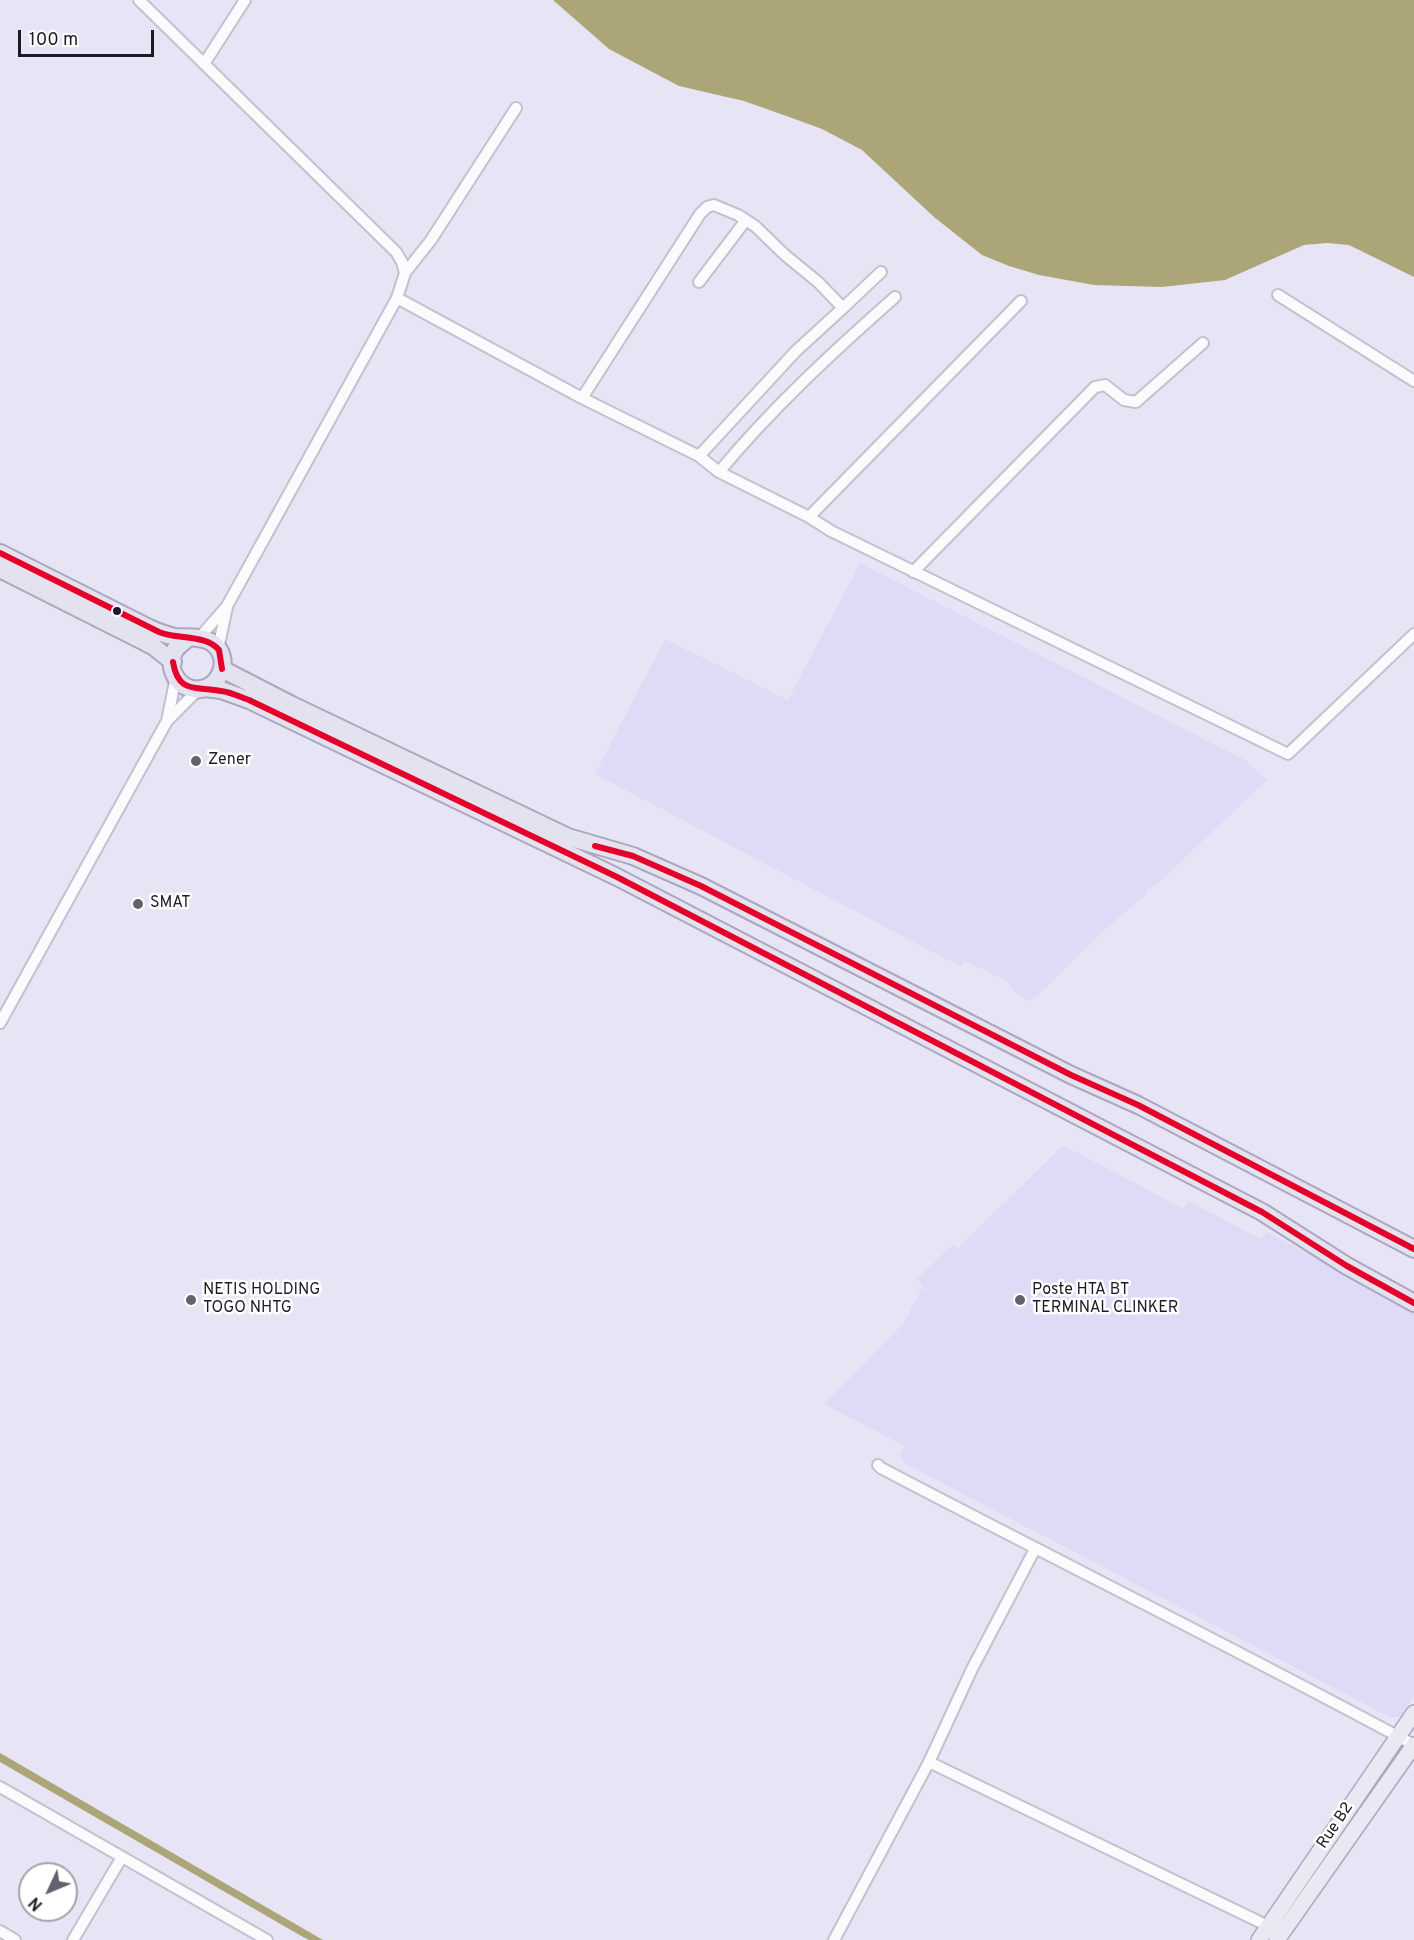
<!DOCTYPE html>
<html>
<head>
<meta charset="utf-8">
<style>
	body { margin:0 }
	#map { position:relative; width:1414px; height:1940px; overflow:hidden; background:#e7e5f5; font-family:Overpass,sans-serif }
	canvas { display:block }
	.north { position:absolute; left:18px; top:1862px; width:60px; height:60px; box-sizing:border-box; background:#fff; border:2px solid #a4a3a8; border-radius:50%; rotate:226deg; font-size:16px; font-weight:700; line-height:24px; text-align:center; color:#1c1a25 }
	.north::after { content:''; display:block; margin:auto; width:21px; height:27px; background:#63616e; clip-path:polygon(50% 0,100% 100%,50% 72%,0 100%) }
	.scale { position:absolute; left:18px; top:30px; width:136px; height:27px; box-sizing:border-box; border:3px solid #1c1a25; border-top:0; padding-left:8px; font-size:18px; line-height:21px; white-space:nowrap; color:#1c1a25; -webkit-text-stroke:4px #fff; paint-order:stroke }
</style>
</head>
<body>
<div id="map">
<canvas width="1414" height="1940"></canvas>
<div class="north">N</div>
<div class="scale">100 m</div>
</div>
<script>
const c = document.querySelector('canvas').getContext('2d');
c.lineJoin = 'round';
function fillPath(path, color) {
  c.fillStyle = color;
  c.fill(path, 'evenodd');
}
function strokePath(path, color, width, dash) {
  c.strokeStyle = color;
  c.lineWidth = width;
  c.lineCap = dash ? 'butt' : 'round';
  c.setLineDash(dash || []);
  c.stroke(path);
}
function drawText(font, color, halo, rows, align = 'center') {
  c.font = font + ' Overpass,sans-serif';
  c.lineWidth = 5;
  c.setLineDash([]);
  c.textBaseline = 'middle';
  c.strokeStyle = halo;
  c.fillStyle = color;
  for (const [text, x, y, turn = 0] of rows) {
    c.save();
    c.translate(x, y);
    c.rotate((+turn || 0) * Math.PI / 180);
    c.textAlign = isNaN(turn) ? turn : align;
    if (halo) c.strokeText(text, 0, 0);
    c.fillText(text, 0, 0);
    c.restore();
  }
}
fillPath(new Path2D(`
	M860,563L1245,760L1267,780L1155,886L1149,887L1144,897L1105,929L1031,1002L1013,991L1008,982L965,961L961,967L595,774L665,639L788,700Z
	M1063,1145L1184,1209L1188,1201L1261,1239L1267,1232L1414,1308V1696L1400,1717H1390L904,1463L900,1454L905,1446L824,1404L903,1324L923,1286L917,1279L953,1244L958,1248Z`), '#dedbf7');
fillPath(new Path2D(`
	M553,0H1414V277L1349,245L1327,243L1304,245L1225,280L1162,287L1094,285L1039,275L1009,266L982,255L934,217L862,150L822,129L792,118L744,101L679,86L609,49Z
	M0,1753L323,1940H309L303,1937L0,1762Z`), '#aca578');
const minor = new Path2D(`
	M139,0L396,252L402,262L405,273L397,298L227,606L199,638
	M204,64L245,0
	M405,273L431,240L516,108
	M699,282L746,220
	M1278,295L1414,381
	M397,298L582,398L699,456L719,472L809,517L831,531L1288,754L1414,634
	M582,398L700,214L707,207L714,205L738,215L755,226L785,255L818,282L843,308L881,272
	M699,456L796,351L843,308
	M719,472C772,408 833,352 895,297
	M809,517L1021,301
	M913,572L1095,387L1105,385L1124,400L1136,402L1203,343
	M218,649L227,607
	M167,721L176,677
	M0,1023L167,721L199,689
	M878,1465L881,1468C1058,1561 1238,1650 1414,1745
	M929,1762L1268,1926
	M0,1787L267,1940
	M0,1931L15,1940
	M73,1940L122,1857
	M834,1940L929,1762L972,1669L1035,1549`);
const primary = new Path2D(`
	M1259,1940L1414,1713
	M1277,1940L1414,1745`);
const trunk = new Path2D(`
	M0,553L149,628C158,632 166,635 175,637C187,638 201,636 211,642C236,658 217,697 189,688C174,683 167,664 175,650C179,645 184,642 188,638
	M0,569L141,640L154,647L173,662
	M222,669L292,705L568,837L633,856L701,886L1071,1075L1138,1105L1414,1249
	M205,688L221,690L249,700L617,877L1262,1212L1347,1266L1414,1303`);
strokePath(minor, '#c3c1ce', 14);
strokePath(primary, '#aca7be', 18);
strokePath(trunk, '#aca7be', 20);
strokePath(minor, '#fbfbfe', 10);
strokePath(primary, '#ebe8f4', 15);
strokePath(trunk, '#e5e2f0', 16);
strokePath(new Path2D(`
	M0,553L159,632C178,640 205,634 219,650L222,669
	M173,662C178,694 196,686 221,691C231,692 240,697 249,700L617,877L1262,1212L1347,1266L1414,1303
	M595,846L633,856L701,886L1071,1075L1138,1105L1414,1249`), '#e4002b', 6);
for (const [x, y, r, color] of [
	[117,611,5,"#1c1a25"],
	[196,761,6,"#63616e"],
	[138,904,6,"#63616e"],
	[191,1300,6,"#63616e"],
	[1020,1300,6,"#63616e"]
]) {
  const dot = new Path2D();
  dot.arc(x, y, r, 0, 2 * Math.PI);
  c.fillStyle = color;
  c.fill(dot);
  strokePath(dot, '#fff', 2);
}
drawText('16px', '#1c1a25', '#fff', [
	["Zener",208,761],
	["SMAT",150,904],
	["NETIS HOLDING",203,1291],
	["TOGO NHTG",203,1309],
	["Poste HTA BT",1032,1291],
	["TERMINAL CLINKER",1032,1309]
], 'left');
drawText('16px', '#1c1a25', '#fff', [
	["Rue B2",1336,1826,-56]
]);
</script>
</body>
</html>
